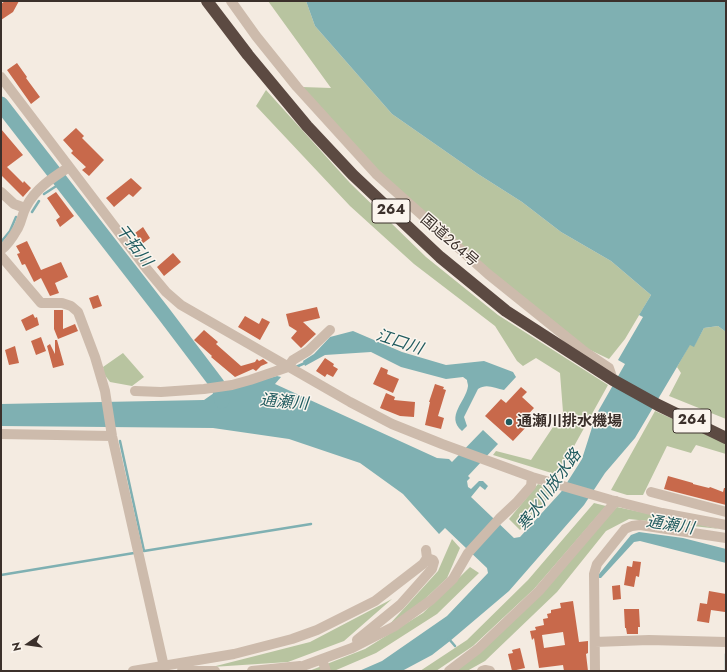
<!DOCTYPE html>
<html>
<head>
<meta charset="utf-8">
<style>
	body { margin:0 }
	#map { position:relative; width:727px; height:672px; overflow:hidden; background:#f4ebe1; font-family:Jost,sans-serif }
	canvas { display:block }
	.frame { position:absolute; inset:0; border:2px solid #3b302b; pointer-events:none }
	.north { position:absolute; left:8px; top:624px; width:40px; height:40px; -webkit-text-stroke:3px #fbf5ee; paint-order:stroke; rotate:257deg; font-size:11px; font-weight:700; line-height:16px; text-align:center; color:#3b302b }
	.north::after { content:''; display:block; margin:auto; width:14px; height:18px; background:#3b302b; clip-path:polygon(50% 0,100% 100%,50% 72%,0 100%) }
</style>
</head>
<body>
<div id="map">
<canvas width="727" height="672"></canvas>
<div class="frame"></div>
<div class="north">N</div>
</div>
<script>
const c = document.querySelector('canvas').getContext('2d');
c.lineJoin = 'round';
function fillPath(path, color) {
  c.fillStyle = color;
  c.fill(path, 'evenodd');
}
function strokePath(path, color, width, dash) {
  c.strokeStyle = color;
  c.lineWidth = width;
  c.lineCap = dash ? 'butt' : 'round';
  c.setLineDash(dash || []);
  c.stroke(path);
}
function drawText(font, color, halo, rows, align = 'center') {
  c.font = font + ' Jost,"Noto Sans JP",sans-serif';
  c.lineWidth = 3;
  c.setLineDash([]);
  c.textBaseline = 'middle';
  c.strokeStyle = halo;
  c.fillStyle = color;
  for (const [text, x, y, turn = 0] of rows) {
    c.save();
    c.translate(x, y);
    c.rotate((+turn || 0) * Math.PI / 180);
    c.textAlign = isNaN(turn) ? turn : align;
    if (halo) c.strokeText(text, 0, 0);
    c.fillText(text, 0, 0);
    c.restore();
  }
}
fillPath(new Path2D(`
	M268,1H306L315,26L392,114L478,174L522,202L561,232L611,261L651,295L625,339L609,359L588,349L489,273L379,172L302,87L331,88Z
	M266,90L350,183L426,257L498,315L608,385L558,475L493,455L496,451L531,460L563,412L560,373L536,358L523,366L517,361L495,326L414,264L350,206L256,106Z
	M718,326L726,332V419L669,396L681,373L677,367L690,344L694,346L704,328Z
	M123,353L144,377L132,386L110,382L104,374L103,367Z
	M655,411L726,443V454L696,445L691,453L667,446L643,495H627L611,490Z
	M538,484L555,490L520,530L509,519Z
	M594,503L606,506L534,589L473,646L436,671H420L467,640L528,580Z
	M617,507L720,529L629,519L606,531L557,592L485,661L467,671H455Z
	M452,539L460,548L447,578L425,599L388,626L438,571Z
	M470,567L479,573L437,614L376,653L334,671H309L365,649L423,613Z
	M392,599L344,641L288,662L212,667L310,642Z`), '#b8c4a0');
fillPath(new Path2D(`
	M306,1H726V332L718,326L704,328L694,347L690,345L635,438L605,473L584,505L509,591L450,641L432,655L402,671H359L382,661L447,616L488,573L487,568L445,528L439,534L403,494L360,463L289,439L213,428L1,426V404L204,400L214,393L277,376L281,377L275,384L437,458L449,459L452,462L483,430L498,444L468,476L470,478L467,481L468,487L471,489L479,481H483L488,486L485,490L480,486L471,497L514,538L520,537L561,492L582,459L596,415L625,364L618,360L643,317L639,315L651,295L611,261L561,232L522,202L478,174L392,114L315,26Z
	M353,331L402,352L446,365L484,361L513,372L516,377L504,390C495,388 486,383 478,389L464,417L467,426L462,431C445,416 466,402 468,386C468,384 467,382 467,380L463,377L446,379L401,367L371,352L325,355L305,366L303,361L314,354L330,337Z
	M639,532L683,538L726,549V563L640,541L634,542L601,578H599V574L631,535Z`), '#7fb0b2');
strokePath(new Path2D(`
	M44,194L61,183
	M32,212L39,201
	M1,242L10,231L16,217
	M296,367L305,363
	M120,441L144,551L311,524
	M1,575L134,553
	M449,639L455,646
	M726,671V654`), '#7fb0b2', 2.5);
strokePath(new Path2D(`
	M1,104L164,314L217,384L220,391L222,401`), '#7fb0b2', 15);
fillPath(new Path2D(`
	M5,1H19L13,12L1,20V4Z
	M17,63L27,77L26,78L40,97L31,104L7,70Z
	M76,128L84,136L82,138L104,160L89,176L82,170L86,167L71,153L73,151L63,140Z
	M1,129L23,155L7,167L23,183L24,181L31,188L23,197L1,175Z
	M131,178L142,188L133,197L129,194L114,207L106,198Z
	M56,192L74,216L60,227L56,220L60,217L47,198Z
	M143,227L150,238L142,244L135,233Z
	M27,241L41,270L61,262L68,277L55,283L59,293L50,296L41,278L34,282L25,264L22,265L17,254L20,253L16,246Z
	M173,253L181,262L164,276L157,267Z
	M98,295L102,306L93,309L89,298Z
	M317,307L320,318L303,322L316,334L301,348L291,338L297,331L289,326L286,314Z
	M54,310H63V329L75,324L78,331L58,339L54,329Z
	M33,314L35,318L37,317L39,325L26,331L21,320Z
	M245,316L259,324L262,318L270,322L260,340L238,327Z
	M204,330L218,342L216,344L241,366L255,362L257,359L259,361L263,359L268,363L261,366L256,371L253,369L235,377L211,357L212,356L194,340Z
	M41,337L46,351L36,355L31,341Z
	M55,340H57L64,365L53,368L47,346L50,344L55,354Z
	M15,346L19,363L9,365L5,350Z
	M325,358L334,364L333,366L338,369L333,377L327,374L325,377L316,371Z
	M381,367L388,370L387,374L399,379L393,393L373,384Z
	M435,384L444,387L443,389L446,390L438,416L444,418L441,429L425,425L430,402H429Z
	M521,387L527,392L522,397L534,408L524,419L529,424L513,441L485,416L501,399L506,403Z
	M386,393L395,397L394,400L415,402L414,417L400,416L380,408Z
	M668,476L693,483V484L709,488L710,487L723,492L724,488H726V505L664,489Z
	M633,561L641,562L639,577L636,576L634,587L624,585L627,566L632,567Z
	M620,585L621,599L613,600L612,586Z
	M709,591L726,594L725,612L711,610L709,623L697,621L700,603L707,604Z
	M573,601L579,642L588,641V653L586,654L588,671H564L563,665L539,668L534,638L532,640L530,631L536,630L535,627L544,625L543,619L548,618L547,614L551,613V610L561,608L560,603ZM563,632L565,645L544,648L542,635Z
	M624,609H639L640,627H638V634H627L626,628H625Z
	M520,648L525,668L512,671L508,654L513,653L512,650Z`), '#c8694b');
strokePath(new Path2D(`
	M231,1L256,36L297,87L376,174L488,274L585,352L609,368L613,380
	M1,77L146,268L166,292L181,305L350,402L392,424L442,444L532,477L611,500L662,513L726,525
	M1,192L14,204L25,208
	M1,250C8,245 14,235 18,228C22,221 22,214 26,207C35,189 52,178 69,167
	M1,256L41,303H62L71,306L78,312L95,357L105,391L112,436L165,671
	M135,391L161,392L204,389L232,385L250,380L288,367L293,360L308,351L330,330
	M1,434L112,436
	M651,492L726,512
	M357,640L400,605L432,569L434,562L433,560L427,558
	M595,642L649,640L726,642
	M295,669L322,659
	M133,671L234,654L292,639L317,630L375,601L423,564L427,558L426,550
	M182,671H215
	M252,671L300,666
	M326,671L322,659L352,648L395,626L431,600L453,579L468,553L499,519L516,503L531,486L532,477
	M449,671L478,649L539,591L616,501
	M482,671L485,670L490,671
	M595,671L594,574L597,564L625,529L632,526L640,525L726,538`), '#cdbbac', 10);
strokePath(new Path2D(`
	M207,1L248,55L307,126L353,175L440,257L506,311L613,380L658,405L726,438`), '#5c4a42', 12);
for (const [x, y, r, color] of [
	[509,422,4,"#1f5a5e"]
]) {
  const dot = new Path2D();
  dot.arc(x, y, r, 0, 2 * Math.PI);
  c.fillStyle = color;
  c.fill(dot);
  strokePath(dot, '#fbf5ee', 1.5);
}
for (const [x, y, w] of [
	[391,211,38],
	[692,421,38]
]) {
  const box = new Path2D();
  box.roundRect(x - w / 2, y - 12, w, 24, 3);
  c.fillStyle = '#fbf5ee';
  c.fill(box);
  strokePath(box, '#3b302b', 1);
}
drawText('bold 14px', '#3b302b', null, [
	["264",391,211],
	["264",692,421]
]);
drawText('15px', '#3b302b', '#fbf5ee', [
	["国道264号",449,241,41]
]);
drawText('bold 15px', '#3b302b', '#fbf5ee', [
	["通瀬川排水機場",517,422]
], 'left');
drawText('italic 16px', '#1f5a5e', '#fbf5ee', [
	["干拓川",133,246,52],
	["江口川",399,343,18],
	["通瀬川",284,403,5],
	["寒水川放水路",550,491,-54],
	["通瀬川",670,526,9]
]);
</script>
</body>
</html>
